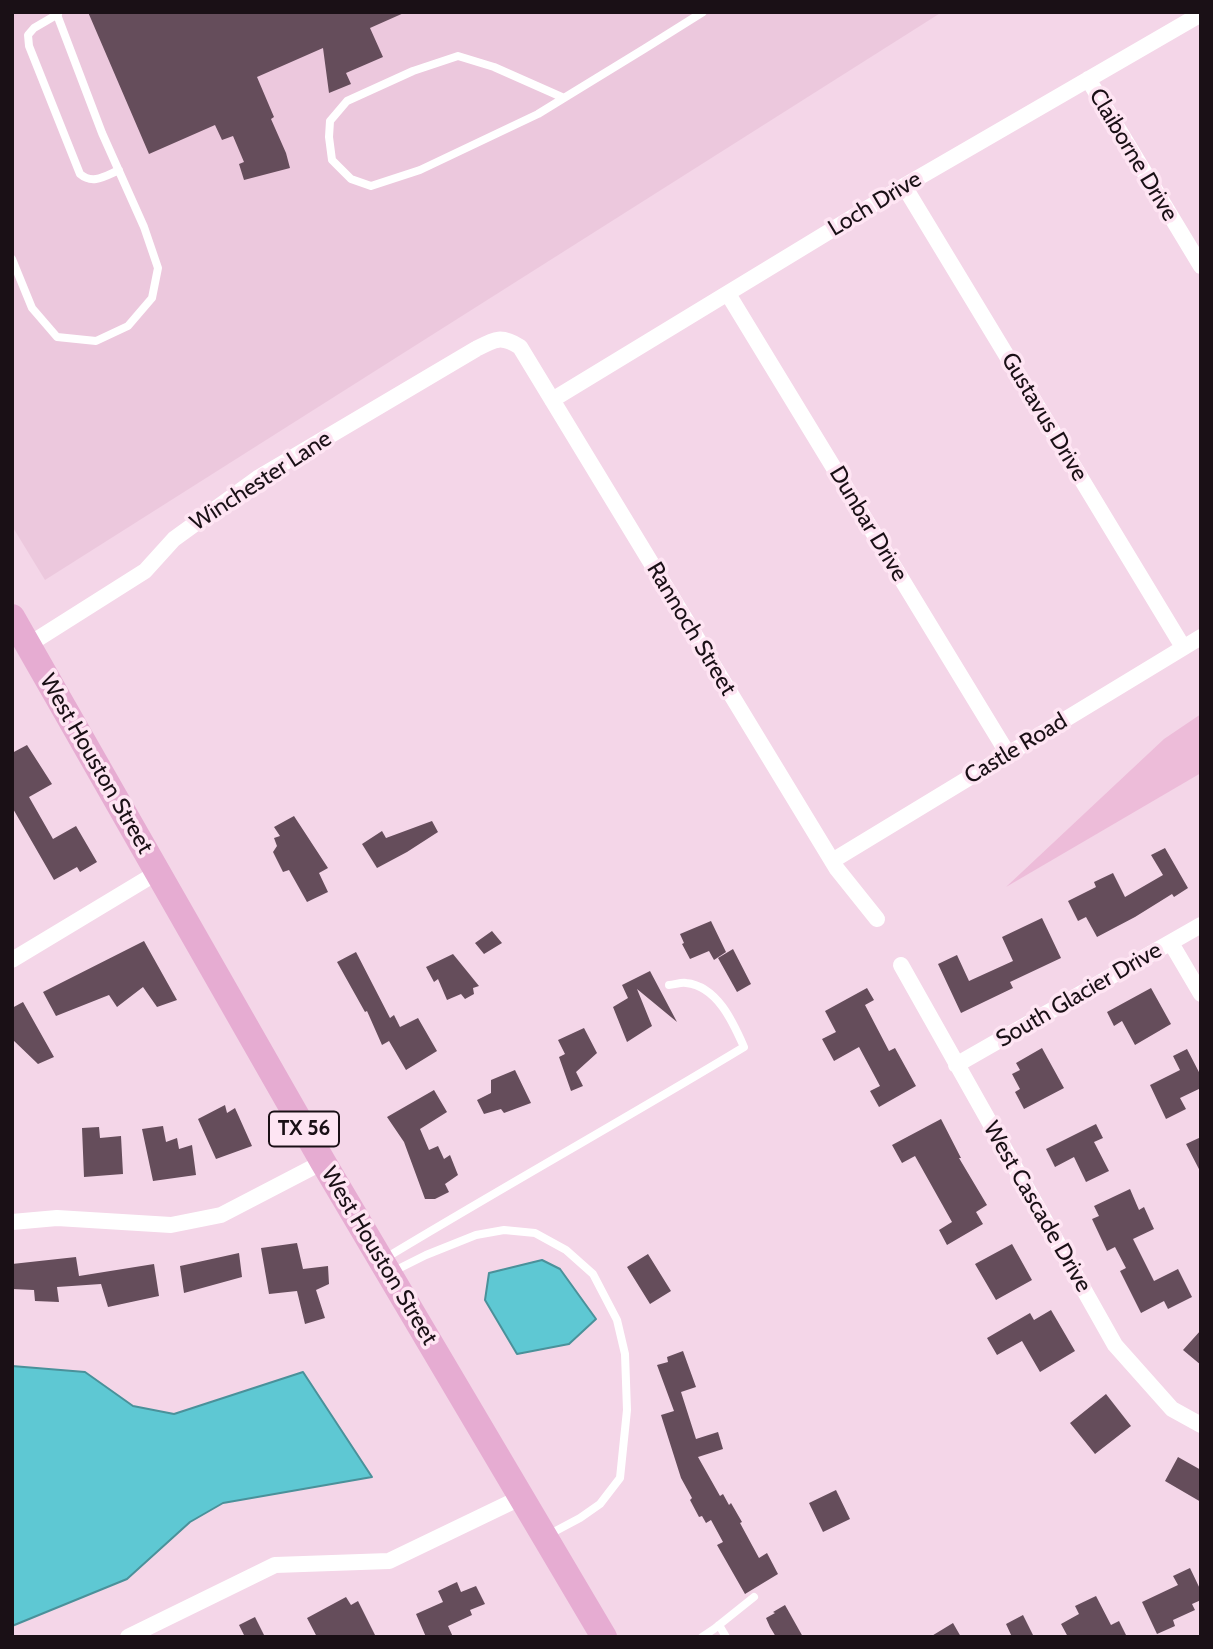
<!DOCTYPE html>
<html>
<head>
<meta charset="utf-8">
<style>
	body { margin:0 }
	#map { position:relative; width:1213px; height:1649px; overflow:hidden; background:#f4d6e8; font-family:Cabin,sans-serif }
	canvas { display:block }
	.frame { position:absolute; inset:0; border:14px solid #1a1016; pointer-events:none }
</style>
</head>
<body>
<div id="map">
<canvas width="1213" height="1649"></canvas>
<div class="frame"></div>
</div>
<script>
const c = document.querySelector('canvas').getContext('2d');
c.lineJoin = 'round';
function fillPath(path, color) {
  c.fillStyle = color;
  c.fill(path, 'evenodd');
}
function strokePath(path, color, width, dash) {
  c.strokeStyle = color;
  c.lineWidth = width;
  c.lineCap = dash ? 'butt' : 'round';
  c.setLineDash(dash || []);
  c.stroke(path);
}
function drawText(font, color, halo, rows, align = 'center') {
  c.font = font + ' Cabin,sans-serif';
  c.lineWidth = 7;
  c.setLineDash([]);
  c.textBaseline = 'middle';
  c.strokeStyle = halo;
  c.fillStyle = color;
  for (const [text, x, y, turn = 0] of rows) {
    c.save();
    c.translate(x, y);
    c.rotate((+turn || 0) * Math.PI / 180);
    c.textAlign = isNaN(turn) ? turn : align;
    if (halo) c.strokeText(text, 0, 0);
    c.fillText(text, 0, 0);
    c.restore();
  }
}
fillPath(new Path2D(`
	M12,12H942L45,580L12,526Z`), '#ecc8dd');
fillPath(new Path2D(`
	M1201,714V773L1006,887L1164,739Z`), '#edbcd9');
const water = new Path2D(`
	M542,1260L560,1269L596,1319L569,1344L517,1354L485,1300L489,1273Z
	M12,1366L85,1372L133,1406L174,1414L303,1372L372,1477L223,1503L190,1522L127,1579L12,1626Z`);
fillPath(water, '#5ec8d3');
strokePath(water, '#4a919a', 2);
fillPath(new Path2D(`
	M88,12H406L370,28L383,57L346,73L351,84L329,93L323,48L257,77L274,117L271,119L286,153L290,168L244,180L239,164L244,162L233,136L222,140L215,125L149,154Z
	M27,745L52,784L29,797L53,839L76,826L97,862L80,872L77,867L54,880L12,807V753Z
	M294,816L328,868L319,873L328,892L307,902L289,870L283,872L273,852L277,846L274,838L280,836L274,827Z
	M432,821L438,832L407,852L377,868L362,844L382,831L386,838Z
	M1165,848L1188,888L1174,897L1172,894L1135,917L1097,937L1086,917L1078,921L1068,901L1096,887L1094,882L1113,873L1125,897L1163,875L1151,855Z
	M1042,918L1061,958L1010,982L1013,988L961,1013L938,964L957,955L969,981L1013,961L1002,937Z
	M711,921L726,952L714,960L709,951L690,959L682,944L684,943L680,934Z
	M492,931L502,943L484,954L475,943Z
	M144,941L177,1000L157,1007L143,987L117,1007L109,995L56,1016L43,992Z
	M733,949L751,984L737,992L718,958Z
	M356,952L390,1018L394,1015L400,1027L418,1018L437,1051L406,1070L389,1041L382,1045L367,1011L365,1012L337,962Z
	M453,954L479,986L473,988L474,994L465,999L461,994L447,1000L438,979L434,982L426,967Z
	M650,971L677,1022L637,989L652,1026L627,1042L613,1007L628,998L622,985Z
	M867,988L874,1000L865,1005L889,1051L895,1048L916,1086L879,1107L870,1091L880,1086L859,1047L834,1061L822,1039L836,1032L825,1011Z
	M1151,988L1171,1024L1135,1045L1122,1021L1114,1026L1107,1012Z
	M23,1002L54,1057L38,1064L12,1039V1008Z
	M584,1028L597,1053L576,1072L583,1086L571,1091L559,1057L565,1054L558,1040Z
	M1042,1048L1064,1088L1024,1109L1015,1092L1020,1089L1012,1074L1020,1070L1016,1063Z
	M1187,1049L1201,1076V1088L1180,1098L1186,1109L1166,1119L1150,1085L1180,1070L1173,1056Z
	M515,1070L531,1103L504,1113L501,1109L484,1114L477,1100L491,1093V1080Z
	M434,1090L447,1112L420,1129L429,1150L438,1146L444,1159L450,1155L458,1175L445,1184L449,1192L435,1199H425L404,1142L387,1117Z
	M225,1105L227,1113L235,1108L252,1146L216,1159L198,1119Z
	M941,1119L961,1158H959L987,1205L976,1212L983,1224L947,1245L939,1230L952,1222L915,1156L902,1163L892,1145Z
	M1096,1124L1103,1138L1094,1142L1109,1171L1086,1182L1074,1157L1055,1167L1046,1149Z
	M163,1126L166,1142L177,1138L179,1149L192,1145L196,1175L153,1181L142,1129Z
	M99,1127L100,1138L121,1136L123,1174L84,1177L82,1128Z
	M1201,1137V1173L1186,1144Z
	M1130,1189L1139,1210L1144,1207L1154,1229L1133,1239L1154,1281L1178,1269L1192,1297L1168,1309L1164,1301L1141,1313L1120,1271L1126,1268L1115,1247L1107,1251L1092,1219L1099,1216L1094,1206Z
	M297,1243L303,1269L328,1266L329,1284L316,1290L325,1318L305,1324L297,1291L269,1294L261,1248Z
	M1012,1244L1032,1280L996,1300L975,1264Z
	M239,1253L242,1277L184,1293L180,1266Z
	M648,1254L671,1291L650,1304L627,1267Z
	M76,1257L79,1276L154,1264L159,1296L108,1307L101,1284L57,1287L59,1302L35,1301L34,1290L12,1289V1264Z
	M1051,1310L1075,1351L1040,1372L1022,1341L997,1355L987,1338L1030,1313L1034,1320Z
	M1201,1330V1365L1183,1350Z
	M683,1351L696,1387L681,1392L696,1439L718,1432L723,1449L698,1457L720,1496L723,1494L729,1505L731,1503L742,1522L740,1523L759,1558L767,1553L778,1574L745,1594L717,1545L723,1542L711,1520L706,1523L702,1516L699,1517L690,1500L692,1498L681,1478L661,1415L674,1411L657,1365L668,1362L667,1357Z
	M1106,1394L1131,1426L1095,1454L1070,1423Z
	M1178,1457L1201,1470V1502L1165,1481Z
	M836,1490L850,1519L823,1532L809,1503Z
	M1190,1568L1201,1591V1600L1192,1604L1195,1610L1173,1620L1175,1626L1157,1634L1142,1602L1178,1585L1173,1576Z
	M457,1582L461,1592L476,1586L485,1604L470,1610L472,1615L448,1626L453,1637H426L416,1614L443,1602L438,1591Z
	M1096,1596L1111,1625L1119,1621L1127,1637H1068L1061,1624L1079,1614L1075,1606Z
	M346,1597L351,1605L358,1601L376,1637H317L307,1618Z
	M785,1605L803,1637H776L770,1627L766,1618L775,1613L773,1612Z
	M1023,1615L1034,1637H1012L1006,1624Z
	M255,1617L265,1637H245L239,1625Z
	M953,1623L961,1637H930Z`), '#654d5b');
strokePath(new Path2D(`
	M58,14L34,28L28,35L29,46L80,174C93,185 105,176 119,170
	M564,98L494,67L458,56L413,71L347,101L330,121L329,137L332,160L351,179L371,186L420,170L538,114L564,98L644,49L703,12
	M12,259L32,308L57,337L96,341L128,326L152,298L158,268L144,227L102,133L56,12
	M384,1259C503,1187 625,1119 744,1047C733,1022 717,986 686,983C681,982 674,985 669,985
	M394,1271L426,1255L476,1235L504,1230L535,1233L566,1250L593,1274L617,1320L625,1354L627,1410L620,1478L600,1504L580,1518L548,1535
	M719,1625L726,1637
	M702,1637L714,1629L754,1597`), '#fff', 8);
strokePath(new Path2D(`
	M1088,79L1201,266
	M904,186L1183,647
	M728,294L1008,754
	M552,400L904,186L1201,14
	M28,645L145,571L174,539L258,478L476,349C495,339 501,335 520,347L837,869L877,919
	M832,861L1201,637
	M1171,943L1201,994
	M12,960L158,872
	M901,965L1115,1345L1172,1409L1201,1425
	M956,1065L1201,925
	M12,1222L57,1218L171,1225L221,1215L323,1162
	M128,1637L275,1565L389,1561L522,1497`), '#fff', 16);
strokePath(new Path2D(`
	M12,617L323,1162L604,1637`), '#e6acd2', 26);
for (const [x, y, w] of [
	[304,1129,70]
]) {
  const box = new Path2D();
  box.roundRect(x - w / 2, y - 17.5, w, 35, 5);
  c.fillStyle = '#fee5f3';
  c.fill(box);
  strokePath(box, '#1a1016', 2);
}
drawText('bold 21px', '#1a1016', null, [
	["TX 56",304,1129]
]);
drawText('23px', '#1a1016', '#fee5f3', [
	["Claiborne Drive",1133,155,59],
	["Loch Drive",875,204,-31],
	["Gustavus Drive",1044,417,59],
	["Winchester Lane",261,481,-33],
	["Dunbar Drive",868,524,59],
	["Rannoch Street",691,629,59],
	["Castle Road",1016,749,-31],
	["West Houston Street",96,764,60],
	["South Glacier Drive",1079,995,-30],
	["West Cascade Drive",1037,1207,60],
	["West Houston Street",379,1256,59]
]);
</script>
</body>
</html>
